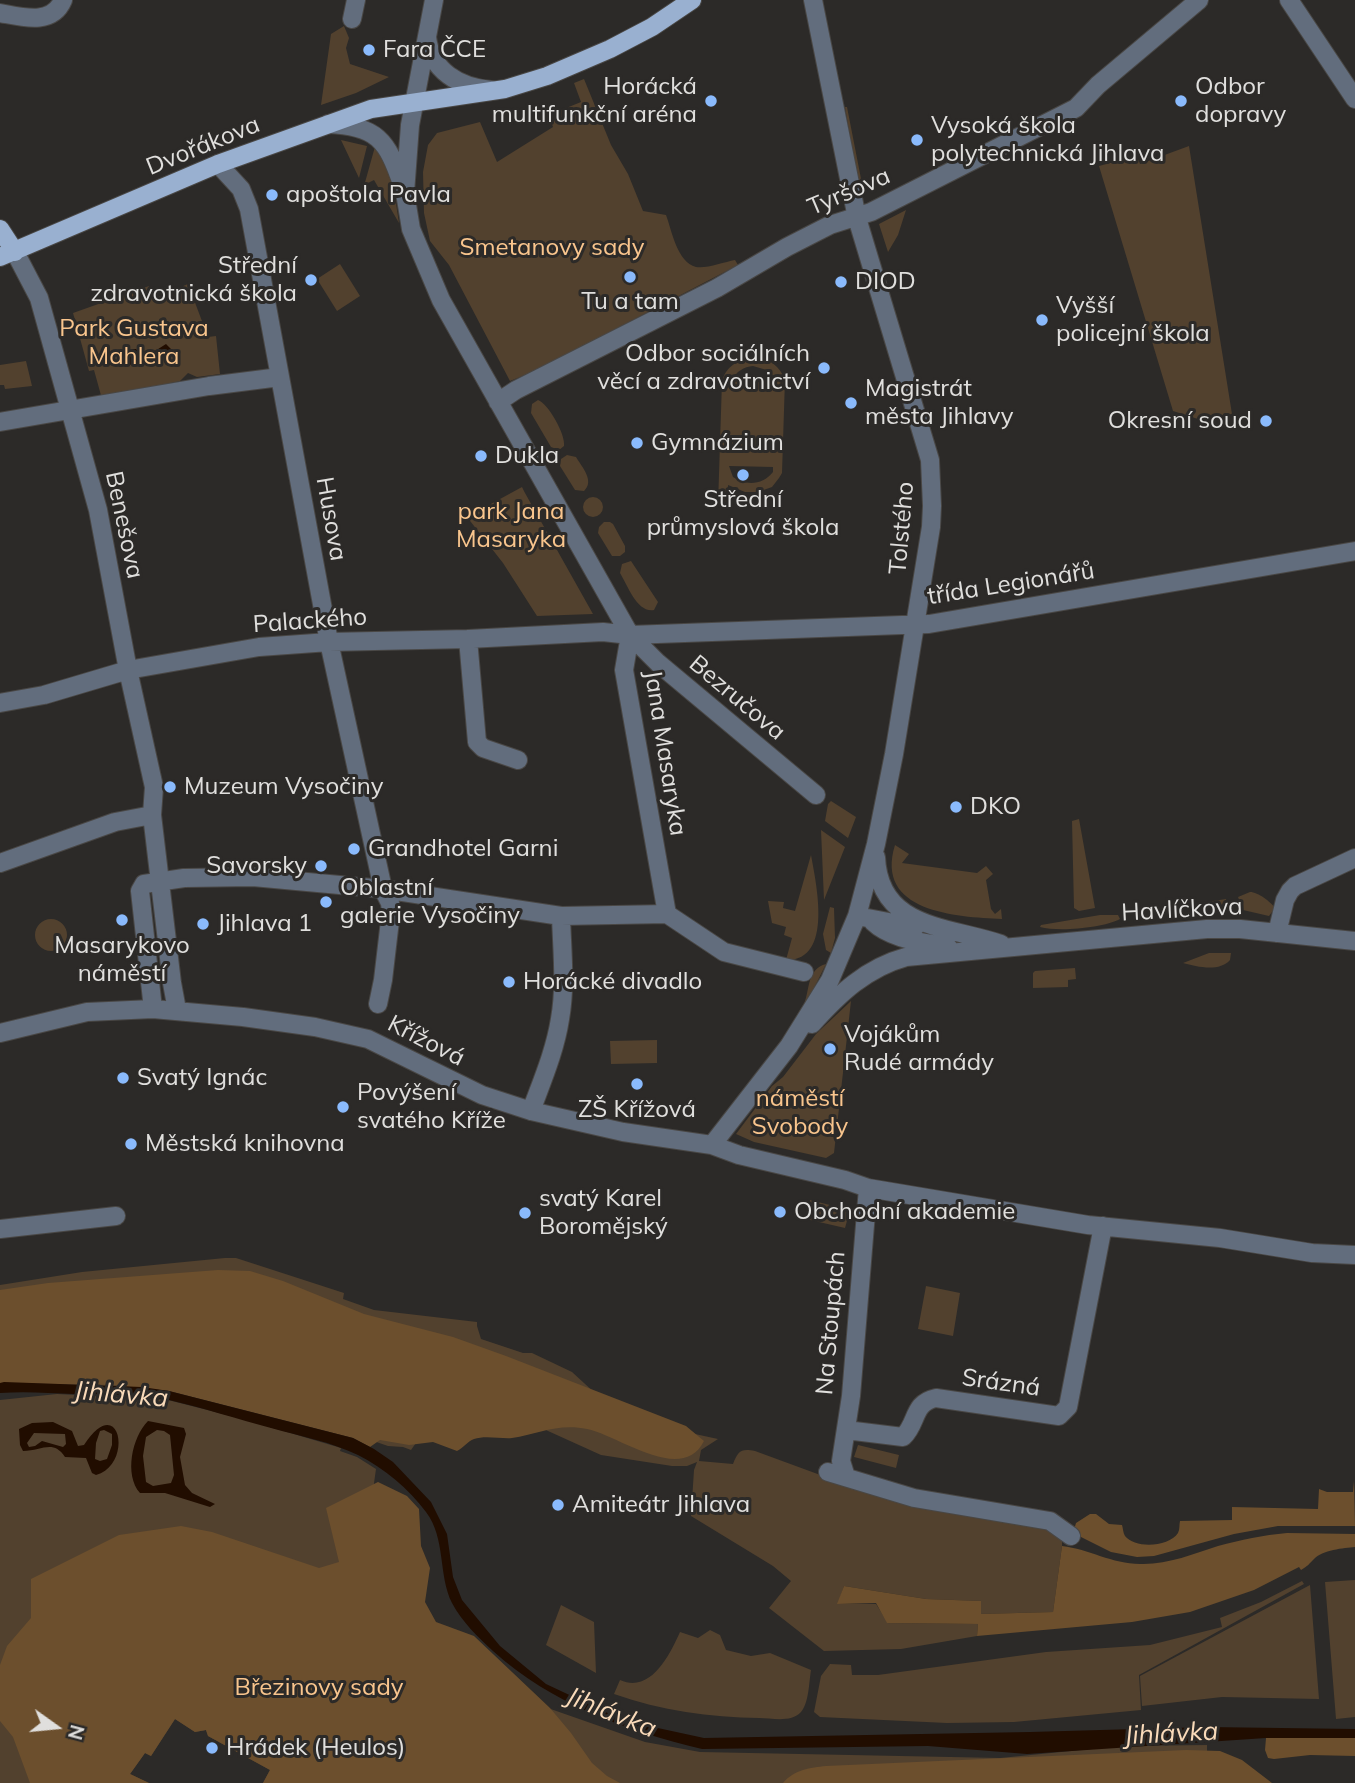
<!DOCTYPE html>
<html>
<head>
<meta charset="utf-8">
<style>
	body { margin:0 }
	#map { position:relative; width:1355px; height:1783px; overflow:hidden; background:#2c2a28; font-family:Mulish,sans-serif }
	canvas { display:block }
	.north { position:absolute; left:21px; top:1692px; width:70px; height:70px; -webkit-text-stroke:5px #2c2a28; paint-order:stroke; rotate:105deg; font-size:19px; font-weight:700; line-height:28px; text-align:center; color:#e0dfdd }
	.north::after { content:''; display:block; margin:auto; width:24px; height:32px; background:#e0dfdd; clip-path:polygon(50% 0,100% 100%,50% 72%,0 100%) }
</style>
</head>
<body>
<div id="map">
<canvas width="1355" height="1783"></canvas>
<div class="north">N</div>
</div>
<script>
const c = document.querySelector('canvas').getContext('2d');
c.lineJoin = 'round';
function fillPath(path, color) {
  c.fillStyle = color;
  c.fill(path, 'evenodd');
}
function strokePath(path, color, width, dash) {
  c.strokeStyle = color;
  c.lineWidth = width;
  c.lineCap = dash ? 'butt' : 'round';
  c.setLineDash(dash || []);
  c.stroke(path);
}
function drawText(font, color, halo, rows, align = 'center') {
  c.font = font + ' Mulish,sans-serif';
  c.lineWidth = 6;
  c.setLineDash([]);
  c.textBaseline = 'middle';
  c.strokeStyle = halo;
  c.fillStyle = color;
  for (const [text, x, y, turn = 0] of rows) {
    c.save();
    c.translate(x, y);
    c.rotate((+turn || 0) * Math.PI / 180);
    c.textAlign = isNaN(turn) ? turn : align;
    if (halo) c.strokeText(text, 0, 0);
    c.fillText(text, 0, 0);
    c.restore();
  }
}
fillPath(new Path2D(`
	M344,26L349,38L346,48L350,64L389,77L356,93L321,105L331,34Z
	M584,79L611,145L628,174L643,211L666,215C672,231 677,262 696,267C706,269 724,262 735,260L738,265L535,371L510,381L449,265L430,241L424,213L423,172L428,145L437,133L480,122L497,162L553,127L549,115L581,102L574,83Z
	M845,107H847L864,194L860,195Z
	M341,140L367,146L359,178Z
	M376,143L391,171L399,223L374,180L366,184L367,187L364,186Z
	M1189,146L1232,414L1198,419L1173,411L1099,166L1137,156L1140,164Z
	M906,210L898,235L888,252L879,224Z
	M340,264L360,296L337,311L317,279Z
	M188,284L208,337L216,336L220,374L197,377L188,373L180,381L102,399L94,370L89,371L73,313L149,286L155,298Z
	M754,358C769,357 779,366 785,379L782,473L779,478L772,487L758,492H745L728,485L727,506L718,505L722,381C727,365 738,360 754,358ZM753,366L770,371L777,383L732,381C736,371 744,367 753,366ZM729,466L773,467V472C763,485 746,486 733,477Z
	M26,361L32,386L5,389L4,385H0V365Z
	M538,400C548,403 566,435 564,446L559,450L551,447L531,413L532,404Z
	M567,455L576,457C582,467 595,481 584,491L575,490L560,466L561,459Z
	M522,487L525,493L593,614L537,616L503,563L467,517Z
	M583 507a10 10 0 1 1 20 0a10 10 0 1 1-20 0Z
	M604,522H610L613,524L625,546V552L620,556H612L598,533L599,527Z
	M631,561L658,602L654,610C637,613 628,586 620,573L622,564Z
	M831,801L856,817L848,838L825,821L828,804Z
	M1079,819L1095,908L1079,911L1074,908L1072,821Z
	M821,830L845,847L824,900Z
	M895,845L909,854L902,863L977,873L986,866L993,874L986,880L991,909L995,914L1001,909L1002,919C956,917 874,912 895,845Z
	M811,855C816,883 834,961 786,960L792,938L784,935L786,927L772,923L768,901L784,902L783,908L795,911Z
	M1250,892C1258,892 1271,902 1275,908L1269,916L1243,910L1238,897Z
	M1226,899L1228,908L1180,906Z
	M830,907L834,908L835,938L831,953L826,950L823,934Z
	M1100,915H1118L1120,919C1103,928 1059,932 1040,927L1041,925Z
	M35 935a16 16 0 1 1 32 0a16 16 0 1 1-32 0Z
	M1209,953H1231L1230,960C1220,972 1197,967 1183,963Z
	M826,964L813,990L794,1019C797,1014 801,1009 804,1004C810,989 807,969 826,964Z
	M1075,968L1076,979L1068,980V987L1033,988V973L1035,971Z
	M851,1001L834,1153L826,1158L754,1142L736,1134L772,1086L783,1077L816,1034Z
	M657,1040V1063L611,1064L610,1041Z
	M810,1200L850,1210L845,1228L806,1219Z
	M225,1258H236L344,1293L343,1299L374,1310L477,1322V1326L481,1339L523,1353H532L572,1372L596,1394L695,1434L718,1439L701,1450L699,1461L733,1464C738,1451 741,1448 755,1451L853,1487L1059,1529V1539L1062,1540V1546L1053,1612L981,1614V1601L926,1599L844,1586L838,1604H876L888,1623L978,1624L977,1636L901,1649L824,1651L769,1608L791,1581L773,1566L691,1516L694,1470L697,1462L687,1466H672L601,1455L548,1431L482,1396L454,1389L411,1450L403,1447L388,1446L347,1432L204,1391L0,1382V1285L82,1272Z
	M926,1286L960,1293L953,1336L918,1329Z
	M57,1394L168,1400L243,1419L341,1448L340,1451L357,1457L376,1469L362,1568L542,1706L645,1742L700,1752L1000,1758L1122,1746L1207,1745V1780L1215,1783H263L270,1770L208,1736L206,1730L195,1732L175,1719L151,1756L145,1753L130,1774L149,1783H0V1400Z
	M858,1445L899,1455L896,1468L854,1457Z
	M1355,1580V1717L1336,1719L1325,1582Z
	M1302,1581L1304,1584L1139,1675L1141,1710L1014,1722L947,1723L820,1717L814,1712L821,1676L830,1664L851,1665L852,1675H878L1046,1652L1150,1645L1222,1627L1220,1618L1261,1602Z
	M1310,1585L1319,1699L1222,1697L1142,1706L1140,1676Z
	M561,1605L594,1622L596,1673L546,1645Z
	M710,1630L720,1635L726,1650L751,1656L770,1653L811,1670C809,1682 809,1703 801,1712C791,1723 772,1718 759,1718C710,1717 661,1711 614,1694L620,1680C651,1694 670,1654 680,1632L698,1638Z`), '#52412e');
fillPath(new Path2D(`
	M218,1270L250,1271L283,1281L364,1314L453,1337L506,1356L686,1426L704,1441C682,1485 618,1435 587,1429C558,1423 538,1434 512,1438C501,1439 485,1435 474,1439C468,1441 463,1448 457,1451L433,1442L409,1445L380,1440L370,1447L353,1438L169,1391L114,1385L0,1383V1290L48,1283Z
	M1354,1481L1355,1526H1278L1234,1534L1154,1556L1137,1557L1111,1552L1073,1533L1076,1523L1090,1514H1096L1109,1524L1122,1525C1123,1528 1123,1533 1125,1536C1135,1549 1169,1547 1178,1533C1180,1529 1179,1525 1180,1521L1232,1520V1507L1318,1509L1319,1489L1327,1492H1353Z
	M378,1482L407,1496L419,1509L421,1546L430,1568L425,1602L436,1622L474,1636L550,1708L571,1733L592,1763L607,1776L620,1783H263L270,1770L208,1736L206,1730L195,1732L175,1719L151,1756L145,1753L130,1774L149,1783H30L13,1737L0,1721V1665L7,1646L31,1618V1579L119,1535L181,1526L212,1532L319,1568L339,1562L326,1508Z
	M1287,1533L1355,1534V1547C1344,1548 1322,1550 1314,1559C1309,1564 1308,1566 1301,1570L1299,1567L1254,1590L1190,1612L1132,1622L977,1636L978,1624L887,1623L876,1603L837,1604L844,1586L926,1599L981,1601V1614L1053,1612L1062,1546C1089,1549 1112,1564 1140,1564C1167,1565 1193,1554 1218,1546C1241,1540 1263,1535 1287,1533Z
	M1266,1738H1355V1756L1310,1755L1274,1759L1268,1758L1265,1750Z
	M1186,1750L1220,1751L1242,1760L1272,1783H783C795,1769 810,1768 826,1766Z`), '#6c4f2d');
fillPath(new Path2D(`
	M166,344L175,353L125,366L131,349H136L144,358Z
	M4,1382L142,1387L169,1391L353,1438L374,1449L393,1462L431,1502L447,1534L453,1577L462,1600L500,1646L546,1684L612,1715L644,1725L704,1738L1030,1732L1207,1727L1355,1729V1738H1266L1027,1754L928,1746L702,1749C626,1731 552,1704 493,1651C478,1637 462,1622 452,1603C438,1575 446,1538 426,1512C409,1489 384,1468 358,1455C331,1442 300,1436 271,1428C237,1419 204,1408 169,1400C139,1393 105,1395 74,1394C49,1393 25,1391 0,1393V1383Z
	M148,1421L184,1428L186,1434L180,1457L185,1485L192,1493L215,1504L210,1507L165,1493H140C124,1475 132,1437 148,1421ZM157,1430L164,1431L170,1435L174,1475L171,1483L153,1486L146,1482L143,1456L146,1437Z
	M53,1422L72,1431L78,1446L84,1445C120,1390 134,1465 96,1475L92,1473L86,1458L65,1457C53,1439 42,1451 23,1451L20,1445L19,1429L32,1423ZM104,1430L112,1434V1445L107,1459L100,1461L95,1459L96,1443L100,1431ZM34,1433L65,1434L66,1444L63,1447L42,1441L35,1446L29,1447L27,1443Z`), '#210d00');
const minor = new Path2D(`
	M434,0L410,125L405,193L411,229L441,300L630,635L658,663L816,795
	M1289,0L1355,99
	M0,13C22,17 52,26 63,0
	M352,19L356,0
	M427,37C431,71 459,87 491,90
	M328,124C377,126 387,140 402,184
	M218,164L241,189L249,209L329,642L383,889L390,903L391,912L383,980L378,1004
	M15,252L39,298L98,510L128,670L154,787L152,815L172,983L177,1010
	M498,402L516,390L717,288L787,247L830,225L871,212L1076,108L1098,85L1199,0
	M0,422L209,386L280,377
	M630,635L624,670L667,914
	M468,639L477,742L483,748L518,760
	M0,703L44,695L128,670L259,647L329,642L468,639L603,632L630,635L929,624L1355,551
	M876,857C879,929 948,926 1001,944
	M0,863L115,822L152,815
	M857,916L915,927
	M873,922C892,940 923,942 948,947
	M1277,933L1285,900L1290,891L1295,886L1355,858
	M153,1009L140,891L144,884L184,878L253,877L383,889L561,916L667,914L724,952L804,972
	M812,1024C839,994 866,968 906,957L1207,929H1240L1355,941
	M0,1033L87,1012L153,1009L243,1017L315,1027L368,1039L482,1095L531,1111L623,1132L712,1145L739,1155L845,1180L868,1188L1088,1225L1220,1238L1312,1253L1355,1255
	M531,1111C542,1081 555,1051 560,1019C566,985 562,950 561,916
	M712,1145L789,1046L830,980L857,916L876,844L894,754L931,527L932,506L930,460L857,218L813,0
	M0,1229L116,1216
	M846,1430L903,1437C918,1423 912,1403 936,1398L1059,1416L1068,1407L1103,1226
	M828,1472L914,1498L1050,1521L1071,1536
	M846,1477L841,1461L851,1396L868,1188`);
const major = new Path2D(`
	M0,229L15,252
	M0,257L218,164L371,109L505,89L547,76L610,49L652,27L692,0`);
strokePath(minor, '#494745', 20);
strokePath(major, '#494745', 20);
strokePath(minor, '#626d7d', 18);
strokePath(major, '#99b0d0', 18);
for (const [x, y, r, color] of [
	[369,50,7,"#8abafc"],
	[711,101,7,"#8abafc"],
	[1181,101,7,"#8abafc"],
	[917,140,7,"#8abafc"],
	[272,195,7,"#8abafc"],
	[630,277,7,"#8abafc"],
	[311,280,7,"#8abafc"],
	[841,282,7,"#8abafc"],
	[1042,320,7,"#8abafc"],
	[824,368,7,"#8abafc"],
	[851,403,7,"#8abafc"],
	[1266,421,7,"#8abafc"],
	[637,443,7,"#8abafc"],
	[481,456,7,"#8abafc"],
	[743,475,7,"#8abafc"],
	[170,787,7,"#8abafc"],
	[956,807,7,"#8abafc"],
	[354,849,7,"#8abafc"],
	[321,866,7,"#8abafc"],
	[326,902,7,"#8abafc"],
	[122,920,7,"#8abafc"],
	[203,924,7,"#8abafc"],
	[509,982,7,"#8abafc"],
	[830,1049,7,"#8abafc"],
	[123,1078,7,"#8abafc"],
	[637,1084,7,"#8abafc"],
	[343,1107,7,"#8abafc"],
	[131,1144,7,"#8abafc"],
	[780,1212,7,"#8abafc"],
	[525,1213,7,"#8abafc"],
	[558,1505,7,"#8abafc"],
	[212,1748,7,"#8abafc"]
]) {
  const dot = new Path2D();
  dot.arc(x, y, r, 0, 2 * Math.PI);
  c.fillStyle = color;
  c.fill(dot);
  strokePath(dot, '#2c2a28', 2.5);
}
drawText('24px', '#e0dfdd', '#2c2a28', [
	["Fara ČCE",383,50],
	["Horácká",697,87,"right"],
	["multifunkční aréna",697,115,"right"],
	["Odbor",1195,87],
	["dopravy",1195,115],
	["Vysoká škola",931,126],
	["polytechnická Jihlava",931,154],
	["apoštola Pavla",286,195],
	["Střední",297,266,"right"],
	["zdravotnická škola",297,294,"right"],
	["DIOD",855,282],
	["Tu a tam",630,302,"center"],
	["Vyšší",1056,306],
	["policejní škola",1056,334],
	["Odbor sociálních",810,354,"right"],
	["věcí a zdravotnictví",810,382,"right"],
	["Magistrát",865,389],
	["města Jihlavy",865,417],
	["Okresní soud",1252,421,"right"],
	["Gymnázium",651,443],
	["Dukla",495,456],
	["Střední",743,500,"center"],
	["průmyslová škola",743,528,"center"],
	["Muzeum Vysočiny",184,787],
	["DKO",970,807],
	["Grandhotel Garni",368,849],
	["Savorsky",307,866,"right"],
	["Oblastní",340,888],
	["galerie Vysočiny",340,916],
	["Jihlava 1",217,924],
	["Masarykovo",122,946,"center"],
	["náměstí",122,974,"center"],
	["Horácké divadlo",523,982],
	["Vojákům",844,1035],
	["Rudé armády",844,1063],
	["Svatý Ignác",137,1078],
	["Povýšení",357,1093],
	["svatého Kříže",357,1121],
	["ZŠ Křížová",637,1110,"center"],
	["Městská knihovna",145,1144],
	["svatý Karel",539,1199],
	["Boromějský",539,1227],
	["Obchodní akademie",794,1212],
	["Amiteátr Jihlava",572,1505],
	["Hrádek (Heulos)",226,1748]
], 'left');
drawText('24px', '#e0dfdd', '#2c2a28', [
	["Dvořákova",203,146,-22],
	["Tyršova",849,192,-23],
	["Husova",331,519,80],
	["Benešova",124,525,78],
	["Tolstého",902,528,-85],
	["třída Legionářů",1011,584,-9],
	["Palackého",310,621,-4],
	["Bezručova",737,698,40],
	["Jana Masaryka",665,753,81],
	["Havlíčkova",1182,910,-3],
	["Křížová",426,1041,27],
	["Na Stoupách",831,1323,-85],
	["Srázná",1001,1383,8]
]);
drawText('24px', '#f9c58d', '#2c2a28', [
	["Smetanovy sady",552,248],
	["Park Gustava",134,329],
	["Mahlera",134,357],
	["park Jana",511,512],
	["Masaryka",511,540],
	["náměstí",800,1099],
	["Svobody",800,1127],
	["Březinovy sady",319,1688]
]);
drawText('italic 26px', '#f9dab9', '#2c2a28', [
	["Jihlávka",121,1395,5],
	["Jihlávka",611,1713,22],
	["Jihlávka",1171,1734,-3]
]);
</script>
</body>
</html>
